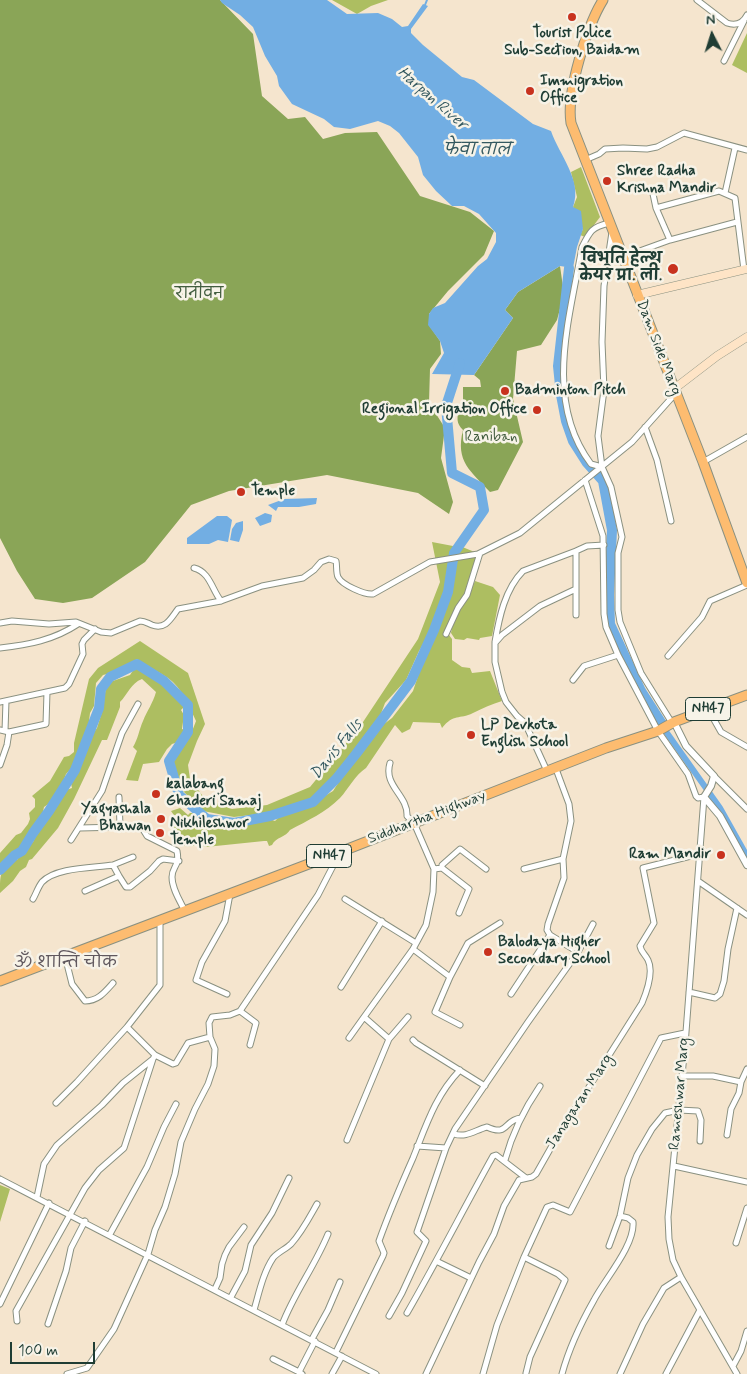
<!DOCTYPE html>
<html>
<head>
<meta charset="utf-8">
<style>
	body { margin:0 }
	#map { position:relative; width:747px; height:1374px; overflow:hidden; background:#f5e5ce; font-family:Mynerve,sans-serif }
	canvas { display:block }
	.north { position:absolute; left:687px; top:10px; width:50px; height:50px; -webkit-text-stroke:4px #f7f3e8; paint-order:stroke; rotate:355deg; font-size:14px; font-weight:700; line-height:20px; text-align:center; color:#1f3d34 }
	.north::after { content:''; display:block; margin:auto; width:18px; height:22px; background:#1f3d34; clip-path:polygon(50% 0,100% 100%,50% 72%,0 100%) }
	.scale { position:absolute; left:10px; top:1342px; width:85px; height:22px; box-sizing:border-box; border:2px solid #1f3d34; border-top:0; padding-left:6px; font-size:15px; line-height:18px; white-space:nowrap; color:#1f3d34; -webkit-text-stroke:4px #f7f3e8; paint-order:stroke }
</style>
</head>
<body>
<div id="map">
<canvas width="747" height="1374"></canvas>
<div class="north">N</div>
<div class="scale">100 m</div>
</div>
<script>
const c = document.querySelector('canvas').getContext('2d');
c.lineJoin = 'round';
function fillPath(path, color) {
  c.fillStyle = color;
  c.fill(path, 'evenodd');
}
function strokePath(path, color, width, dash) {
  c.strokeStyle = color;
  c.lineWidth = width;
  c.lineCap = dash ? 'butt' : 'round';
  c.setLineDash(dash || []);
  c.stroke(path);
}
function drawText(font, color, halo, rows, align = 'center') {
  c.font = font + ' Mynerve,"Playpen Sans Deva",sans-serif';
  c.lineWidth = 5;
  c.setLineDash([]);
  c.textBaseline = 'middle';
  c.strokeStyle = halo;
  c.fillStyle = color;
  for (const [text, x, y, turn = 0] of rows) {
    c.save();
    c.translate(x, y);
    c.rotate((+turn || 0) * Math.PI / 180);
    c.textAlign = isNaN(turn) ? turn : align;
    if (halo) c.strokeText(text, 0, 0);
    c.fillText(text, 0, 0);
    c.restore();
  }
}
fillPath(new Path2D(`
	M332,0H388L371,6L357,14Z
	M747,33V73L732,65Z
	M581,167L600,217L585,237L580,235L583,229L573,207L577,197L571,172Z
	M432,542L453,546L447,590L431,631L419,651L406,680L385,703L379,719L371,727L342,766L338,773L322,791L299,806L284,811L234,817L203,811L178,786L171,763L191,734L196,721C189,706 182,688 168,678C157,671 147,666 137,659L115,672L103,675L96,683L94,706L90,713L88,729L82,742L77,762L66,774L57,798L44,807L41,821L30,833L21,851L9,855L0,864V853L16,835L21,833L28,824L30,819L29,813L35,807V799L32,796L50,781L64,757L69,756L74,752V743L89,679L98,668L140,641L188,673L205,724L197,741L188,765L190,779L205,799L232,809L267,805L310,787L361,725L418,639L440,582Z
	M460,546L477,553L465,593L453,612L446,631L452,639V660L462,667L470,668L472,673L490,671L502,701C492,704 483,708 473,713C459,720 454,713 442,728L440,723L413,722L410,729L402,733L395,725L366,768C355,775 349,788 340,798C326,812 307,821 290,830C286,837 276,837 272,845L269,846L267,841H264L206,847C198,844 190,848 180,845L179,839L181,834L169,826L176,818L171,811L180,808L188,815L190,813H197L206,820H216L225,825H232L267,818L275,821L282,814L317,803L323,797L333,791L342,777L344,770L360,755L380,727L392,718L413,691L426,652L448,598L456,554Z
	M475,581L493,587L500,595L492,636L480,638L479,640L467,638L464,640L455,639L451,633C454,614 468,600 475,581Z
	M138,667L158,681L163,682L176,694L181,702L185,703V706L181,710L184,715L182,729L185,730L186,733L182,734L178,742L172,744L167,749L159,762L143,764L138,781L126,780L137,751L133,747C138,739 139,730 143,721C147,711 153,703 156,692L142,679C131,683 128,694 120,702V707L107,740H102L74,799L58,828L32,859L29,860L26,867L20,871L13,881L0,893C0,872 0,869 18,859L16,856L33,842L40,827L57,806L66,790L72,788L70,779L80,766L90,738L97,728L102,712L106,687L110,682L130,675L134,669Z
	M0,1185L10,1189L0,1222Z`), '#adbe61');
fillPath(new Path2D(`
	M0,0H220L253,34L262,96L288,119L305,117L323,139L345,133L377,132L420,196L470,212L494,231L484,255L448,291L429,314V325L440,341L441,354L430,369L429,403L445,428L441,458L453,502L449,514L418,493L327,475L229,491L191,505L145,562L92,598L63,603L35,599L17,571L0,538Z
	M560,266L564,294L557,320L541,345L517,351L513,399L523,442L498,490L490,492C471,471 455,462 463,430C456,423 457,418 459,409L463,408V387H481L480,380L474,375L513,318L505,310L518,292Z`), '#8aa557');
fillPath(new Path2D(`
	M220,0H327L347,14L378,13L392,19L402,27L408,26L423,4L428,6L411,29V33L423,45L462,77L474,80L533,124L551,131C559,155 583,180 573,207L581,211L583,229L577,247L573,268L560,266L518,292L505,310L513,318L474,375L432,374L444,353L440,341L428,325L429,314L433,308L445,303L478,266L487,259L496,242V233L479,214L464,206H452L436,191L423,175L418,157L399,133L390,126L378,121L350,129L334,127L324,119L292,104L279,86L277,76L265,56L253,27L240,15L222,3Z
	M317,498L316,504L299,507H278L276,511L268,505L284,499Z
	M265,513L272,515L271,522L260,526L255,518Z
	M217,516H227L232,520L228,542L218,540L209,544H187V538Z
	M243,521V530L239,542L230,540L232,529L236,523Z`), '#72aee3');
strokePath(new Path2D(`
	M425,5L427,0`), '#72aee3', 2);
strokePath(new Path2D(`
	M667,733L720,808L747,856`), '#72aee3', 6);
strokePath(new Path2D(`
	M569,268L558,366L561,395L566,421L573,441L587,463L603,481L612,530L609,595L610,624L641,691L662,724
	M0,870L15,855L22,851L33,833L49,811L75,770L99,708L101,689L110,677L137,664L164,681L188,705V732L169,761L179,795L207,819L234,823L270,816L313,802L336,779L356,754L411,681L434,630L448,592L454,553L484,510L480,487L452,473L446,406L460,363`), '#72aee3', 10);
const minor = new Path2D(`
	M697,0L727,23C736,26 743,23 747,15
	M724,61L744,21
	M585,160L599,154L605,149L623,148L647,149L657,147L684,133L747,150
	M725,193L735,148
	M653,194L656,208L670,240
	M656,208L719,191L735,198L744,270
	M612,232L604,286L602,342L604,390L598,436L602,467L611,487L622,537L618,553V610L620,622L641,673L672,723
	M623,257L670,240L737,222
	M645,427L657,460L671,521
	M703,462L747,437
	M602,467L591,464C543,400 570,318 582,247C590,231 592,227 609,223
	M585,480L603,536L604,614L606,627L618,655L658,731L688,774L696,796L698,798L704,797L685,1045L668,1217L669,1239L673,1260L681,1277L737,1374
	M194,568C210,572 212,590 221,601
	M576,615V589
	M0,623L12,621L49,624L76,622L101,632L111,633L140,621C145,621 147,623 152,625C166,630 171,618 178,609L221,601L262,586L303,578L314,570L321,562L329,559L336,561C337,565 336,573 338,577C342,585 365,595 373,594L430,562L478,554L520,533L632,442L676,393
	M446,634L458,608L467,595L480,553
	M495,642C499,618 505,589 523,571L576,551
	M0,648C28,645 54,640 78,624
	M668,656L702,617L710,601L747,585
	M573,680L584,666L618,655
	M0,702L65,688L69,684L83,654L82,644L84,640L95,629
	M708,709L721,732L747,747
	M0,730L9,732L46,724L47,692
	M5,731L6,701
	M390,763C383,786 408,795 407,816L414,823L434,869L433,892L426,925L413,949L450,977L435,1012L460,1025
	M0,765L7,745L9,732
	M547,771L525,723L517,716L506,702L502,692L495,662V643L502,635L540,606L576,589V551L587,546L604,545
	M714,776L747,809
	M119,797L120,827L142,828L147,836L177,851C180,867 172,866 172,877C172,889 180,901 185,911
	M80,828L120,827
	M71,840L102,791L122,733L138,704
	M113,865L133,857
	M442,868V865L460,849L486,869
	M434,869L442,868L469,889L459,913
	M524,869L563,859
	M698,881L747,915
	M85,891L119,876L126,887H130L150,871L159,861L163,859L179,861
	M33,899C36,894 38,887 42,882C56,867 94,868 113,865L119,876
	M345,899L416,943
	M550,935L578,952
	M65,956L72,984L85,1001C98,1001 105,992 113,983
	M450,977L468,943L500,923
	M341,987L382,921
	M689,992L715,998L720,994L724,981L728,949L737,908
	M227,994L196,980L202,962L225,921L230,894
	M511,994L550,935L547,930L548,924L564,878L563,859L571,821L569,804L556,769
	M240,1011L256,1023L250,1045
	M127,1027L155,1055L173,1064L176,1063L188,1043L210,1037
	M349,1038L364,1017
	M389,1039L408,1017
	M413,1040L416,1043L485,1086
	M682,1076H713L741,1082L747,1069
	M56,1103L77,1082L127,1027L160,985V920
	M454,1134C467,1138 475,1130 487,1127C509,1137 503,1120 521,1118
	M727,1135L731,1109L739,1093L741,1082
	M347,1140L389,1039L364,1017L413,949
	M417,1146L446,1148L455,1129L528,1022L578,952L593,924
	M505,1160C512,1134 525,1108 540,1086
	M674,1166L747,1182
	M0,1179C125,1244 251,1308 376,1374
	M37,1197L44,1164L57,1145L102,1105L123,1083L153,1059L155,1055
	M110,1234L147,1167L164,1127L176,1104
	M736,1243L747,1208
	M609,1246L620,1216L628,1178L637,1155L652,1129L665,1113L679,1110L698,1111L701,1120L700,1141
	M524,1257L558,1274L565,1280L530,1357L526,1373
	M436,1261L471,1278
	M215,1289L220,1278L222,1264L225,1255L229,1247L244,1227
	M231,1297L245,1271L251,1245L272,1213L289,1178
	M0,1304L49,1203
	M254,1310C259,1293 263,1273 273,1258C278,1252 286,1249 291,1244C302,1232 309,1218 317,1204
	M407,1313C437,1261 464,1208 493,1156L496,1155L526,1178
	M389,1316L402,1293L426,1241L417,1232L446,1148
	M17,1321L16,1311L85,1188L99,1170L124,1148L153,1059
	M48,1324L66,1271L71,1248L85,1221
	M282,1325C294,1293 315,1266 328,1234
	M312,1339L328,1310L340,1282
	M336,1352L383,1256L384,1253L379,1241C389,1213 401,1185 413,1158C426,1126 435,1096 460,1070
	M273,1359L299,1372
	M733,1366L741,1351L747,1331
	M67,1374L87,1368L114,1329L148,1254L155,1230L165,1207L175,1174L181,1142L195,1109L208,1084L214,1066L215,1049L210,1037L209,1023L212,1017L230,1015L240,1011L318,895L334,864L335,854
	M302,1374L299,1372L315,1341
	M332,1374L342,1356
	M426,1374L479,1262L494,1234L504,1206L519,1180L532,1177L536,1174L553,1144L642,1003C647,991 654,972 648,960C645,954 641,952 640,946L654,923L643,868L699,854
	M483,1374L497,1325L524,1257L547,1207L553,1205L570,1212L661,1038L685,1033
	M562,1374C569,1348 581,1323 594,1300C605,1279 635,1245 633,1222L628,1218L620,1216
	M620,1374L643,1324L664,1288L681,1277
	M666,1374L700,1310`);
const tertiary = new Path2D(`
	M674,722L686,746L714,776L711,786L704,797L720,816L747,865`);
const secondary = new Path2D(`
	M637,295L747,269
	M674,389L717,356L747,337`);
const primary = new Path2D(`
	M603,0C587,26 566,93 571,123L703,462L747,583`);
const trunk = new Path2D(`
	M0,981L335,854L606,748L658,731L674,722L747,695`);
strokePath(minor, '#8a9181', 7);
strokePath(tertiary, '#8a9181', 8);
strokePath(secondary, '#8a9181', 9);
strokePath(primary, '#8a9181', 11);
strokePath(trunk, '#8a9181', 11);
strokePath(minor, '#fff', 5);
strokePath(tertiary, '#fff', 6);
strokePath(secondary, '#fee4c6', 8);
strokePath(primary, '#fdbc70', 9);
strokePath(trunk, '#fdbc70', 9);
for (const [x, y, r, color] of [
	[572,17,5,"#c8321e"],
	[530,91,5,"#c8321e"],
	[607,181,5,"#c8321e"],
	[673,269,6,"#c8321e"],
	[505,391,5,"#c8321e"],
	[537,410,5,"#c8321e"],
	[241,492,5,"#c8321e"],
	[471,735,5,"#c8321e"],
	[156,794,5,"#c8321e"],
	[161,819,5,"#c8321e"],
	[160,833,5,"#c8321e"],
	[721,855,5,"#c8321e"],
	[488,952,5,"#c8321e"]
]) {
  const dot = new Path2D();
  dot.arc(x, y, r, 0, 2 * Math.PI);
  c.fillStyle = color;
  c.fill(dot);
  strokePath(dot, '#f7f3e8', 2);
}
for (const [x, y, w] of [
	[708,709,45],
	[329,856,45]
]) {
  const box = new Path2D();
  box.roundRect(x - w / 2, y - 11.5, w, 23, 4);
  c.fillStyle = '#f7f3e8';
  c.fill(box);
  strokePath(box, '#1f3d34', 1);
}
drawText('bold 14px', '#1f3d34', null, [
	["NH47",708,709],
	["NH47",329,856]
]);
drawText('bold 15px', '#1f3d34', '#f7f3e8', [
	["Tourist Police",572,34,"center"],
	["Sub-Section, Baidam",572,51,"center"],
	["Immigration",540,82],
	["Office",540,99],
	["Shree Radha",617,172],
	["Krishna Mandir",617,189],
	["विभूति हेल्थ",662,260,"right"],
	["केयर प्रा. ली.",662,277,"right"],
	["Badminton Pitch",515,391],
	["Regional Irrigation Office",527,410,"right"],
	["Temple",251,492],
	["LP Devkota",481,726],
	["English School",481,743],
	["kalabang",166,785],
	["Ghaderi Samaj",166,802],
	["Yagyashala",151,810,"right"],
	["Bhawan",151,827,"right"],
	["Nikhileshwor",170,824],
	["Temple",170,841],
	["Ram Mandir",711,855,"right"],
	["Balodaya Higher",498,943],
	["Secondary School",498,960]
], 'left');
drawText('15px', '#425d3f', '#f7f3e8', [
	["रानीवन",199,295],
	["Raniban",491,438]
]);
drawText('15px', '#1f3d34', '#f7f3e8', [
	["Dam Side Marg",658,348,69],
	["Siddhartha Highway",427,818,-21],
	["Rameshwar Marg",680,1094,-85],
	["Janagaran Marg",580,1102,-57]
]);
drawText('italic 16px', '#345960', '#f7f3e8', [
	["Harpan River",432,99,41],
	["फेवा ताल",477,151],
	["Davis Falls",337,750,-51]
]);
drawText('16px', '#60585e', '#f7f3e8', [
	["ॐ शान्ति चोक",65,964]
]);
</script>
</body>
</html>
